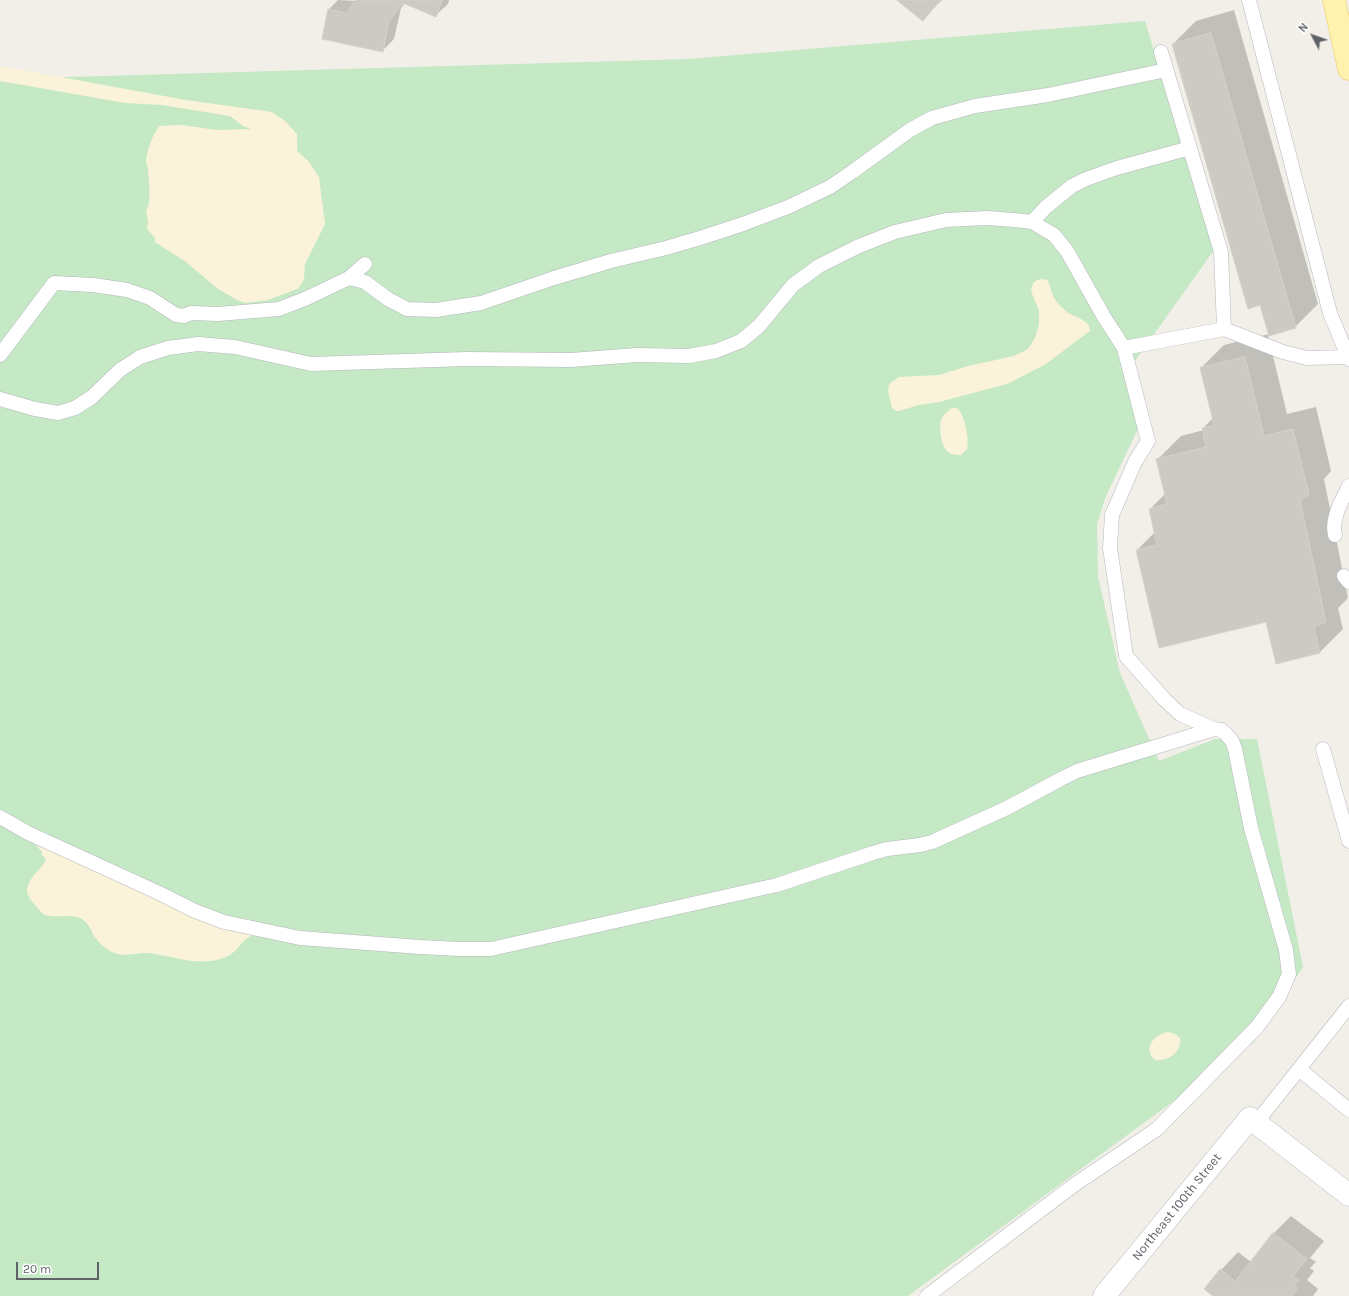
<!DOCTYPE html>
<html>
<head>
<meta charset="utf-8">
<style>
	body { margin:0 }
	#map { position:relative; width:1349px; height:1296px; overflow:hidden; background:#f1efe8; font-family:Karla,sans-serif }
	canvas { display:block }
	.north { position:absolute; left:1293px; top:16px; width:40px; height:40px; -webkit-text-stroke:3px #fff; paint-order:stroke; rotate:311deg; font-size:11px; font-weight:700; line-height:16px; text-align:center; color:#5f6368 }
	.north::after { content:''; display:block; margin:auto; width:14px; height:18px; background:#5f6368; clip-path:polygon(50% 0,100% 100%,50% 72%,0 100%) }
	.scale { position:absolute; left:16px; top:1262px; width:83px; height:18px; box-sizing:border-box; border:2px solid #5f6368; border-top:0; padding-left:5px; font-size:12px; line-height:14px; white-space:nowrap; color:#5f6368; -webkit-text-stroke:3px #fff; paint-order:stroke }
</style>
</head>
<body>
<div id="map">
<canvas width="1349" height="1296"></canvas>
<div class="north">N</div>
<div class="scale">20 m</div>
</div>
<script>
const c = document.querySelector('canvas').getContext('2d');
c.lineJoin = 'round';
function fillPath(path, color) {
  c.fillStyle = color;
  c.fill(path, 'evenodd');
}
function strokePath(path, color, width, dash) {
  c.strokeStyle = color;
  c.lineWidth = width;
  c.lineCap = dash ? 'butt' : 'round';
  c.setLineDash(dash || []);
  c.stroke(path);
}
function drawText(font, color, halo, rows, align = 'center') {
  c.font = font + ' Karla,sans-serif';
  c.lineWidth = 3.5;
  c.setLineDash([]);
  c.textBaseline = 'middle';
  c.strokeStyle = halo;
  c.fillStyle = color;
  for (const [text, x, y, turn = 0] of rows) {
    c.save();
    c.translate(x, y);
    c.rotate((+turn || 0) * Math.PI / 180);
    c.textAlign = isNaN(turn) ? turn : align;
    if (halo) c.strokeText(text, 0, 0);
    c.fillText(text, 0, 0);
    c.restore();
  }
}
fillPath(new Path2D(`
	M1145,21L1214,250L1125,375L1138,429L1106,496L1097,524L1098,577L1120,673L1159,761L1215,739H1257L1303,967L1254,1042L908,1296H0V79L688,59Z`), '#c5e8c5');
fillPath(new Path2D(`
	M0,66L186,100L272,112L285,121L297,134V151L309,162L319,177L325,224L305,264L304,279L301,285L297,289L268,300L245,303L237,300L218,289L186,262L155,242V238L147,229L148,221L146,212C152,200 149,183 148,170C148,166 146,164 146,161C147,148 153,136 159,126L182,125L217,130L251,129L243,126L230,116L162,105L125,103L0,81Z
	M1043,279L1047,280C1051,286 1051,292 1054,298C1057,303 1062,308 1067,312C1074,317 1091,320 1090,331L1087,333L1046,364L1007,384L939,402L919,405L899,411H896L892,408L888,391L889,384L899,377L939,375L968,366L1014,356L1028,349L1035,338L1039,324V311L1031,291L1033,283L1037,280Z
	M952,408H957C964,413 970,440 967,449L961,455C957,455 952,455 948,452C941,446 939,428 941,420C943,415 948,411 952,408Z
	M33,842L253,935C241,940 238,952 226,957C200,968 174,956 148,953C136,952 124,958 112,952C106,949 98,942 94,936C91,930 89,924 82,919C71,912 55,920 43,914C40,911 38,908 35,905C31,900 27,896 27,889C29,876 42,870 46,859L42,855V852Z
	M1168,1032L1175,1034L1180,1038C1182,1052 1168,1062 1155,1060C1142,1049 1154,1034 1168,1032Z`), '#fbf3d9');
fillPath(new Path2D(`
	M338,0L356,1L357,0H449L448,4L436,15L405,3L401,8L394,39L382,51L329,9Z
	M898,0H942L923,19Z
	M1234,10L1318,304L1295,327L1268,335L1287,414L1316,407L1331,471L1324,479L1348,598L1338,608L1343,629L1320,652L1267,621L1137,550L1155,532L1150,509L1166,493L1158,459L1181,436L1204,430L1203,428L1213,418L1201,368L1224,345L1269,334L1261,304L1173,44L1196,21Z
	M1291,1216L1324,1241L1310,1258L1316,1262L1310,1268L1314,1271L1307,1280L1318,1289L1313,1296H1215L1221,1270L1238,1252L1251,1262L1274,1233Z`), '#0003');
const building = new Path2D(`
	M356,0H442L436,17L403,3L389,21L383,52L322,39L328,9L346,13Z
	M897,0H940L923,21Z
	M1211,33L1296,328L1269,336L1260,305L1248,309L1172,44Z
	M1245,357L1264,436L1293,429L1309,495L1300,500L1326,622L1314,627L1320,653L1276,664L1266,622L1159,648L1136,550L1157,545L1149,509L1167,504L1156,459L1206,447L1202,428L1214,425L1200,368Z
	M1273,1233L1307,1259L1293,1276L1299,1280L1294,1286L1298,1289L1292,1296H1213L1204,1289L1220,1269L1235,1281Z`);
fillPath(building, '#cccac5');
strokePath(building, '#d6d1c6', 1);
const lane = new Path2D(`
	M1249,0L1330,313L1349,359
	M1161,52L1221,252L1224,329
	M1032,222L1046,207L1072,186L1086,179L1117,168L1190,148
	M349,278L365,282L388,299L407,309L436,310L481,303L554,278L611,261L666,248L700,238L743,224L788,207L830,187L852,172L910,130L932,118L975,106L1048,95L1166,70
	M1124,348L1224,329L1283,352L1307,358L1348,357
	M0,355L54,283L93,285L127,290L150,298L176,315L184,316L191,313L218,314L279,309L307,298L349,278L365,264
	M0,399L35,409L58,413L75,408L92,397L120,370L140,357L168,348L198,344L235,347L311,364L467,359L571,360L637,355L689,356L716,351L741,341L759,326L793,285L819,266L859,246L895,232L946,220L987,218L1014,220L1032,222L1054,235L1067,251L1104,317L1124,348L1148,441L1135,462L1112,515L1110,548L1126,656L1164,699L1180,714L1214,729L1221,730L1226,734L1232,741L1235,749L1251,828L1286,950L1289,974L1279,997L1257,1027L1157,1129L1074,1185L927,1296
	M1335,535C1331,519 1342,500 1349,486
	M1344,576L1349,582
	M1323,749L1349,841
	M0,817L28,833L159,893L195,911L224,922L300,938L420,947L459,949H491L777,885L873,853L887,849L920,845L932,842L1007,808L1061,779L1077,771L1214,729
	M1349,1006L1299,1069L1349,1110
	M1256,1123L1299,1069`);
const street = new Path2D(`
	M1104,1296L1250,1118L1349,1195`);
const primary = new Path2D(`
	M1334,0L1349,69`);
strokePath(lane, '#b5b8bc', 15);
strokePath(street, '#b5b8bc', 23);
strokePath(primary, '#f2c960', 23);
strokePath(lane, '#fff', 14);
strokePath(street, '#fff', 22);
strokePath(primary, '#fff2af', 22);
drawText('13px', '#5f6368', '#fff', [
	["Northeast 100th Street",1177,1207,-51]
]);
</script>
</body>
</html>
